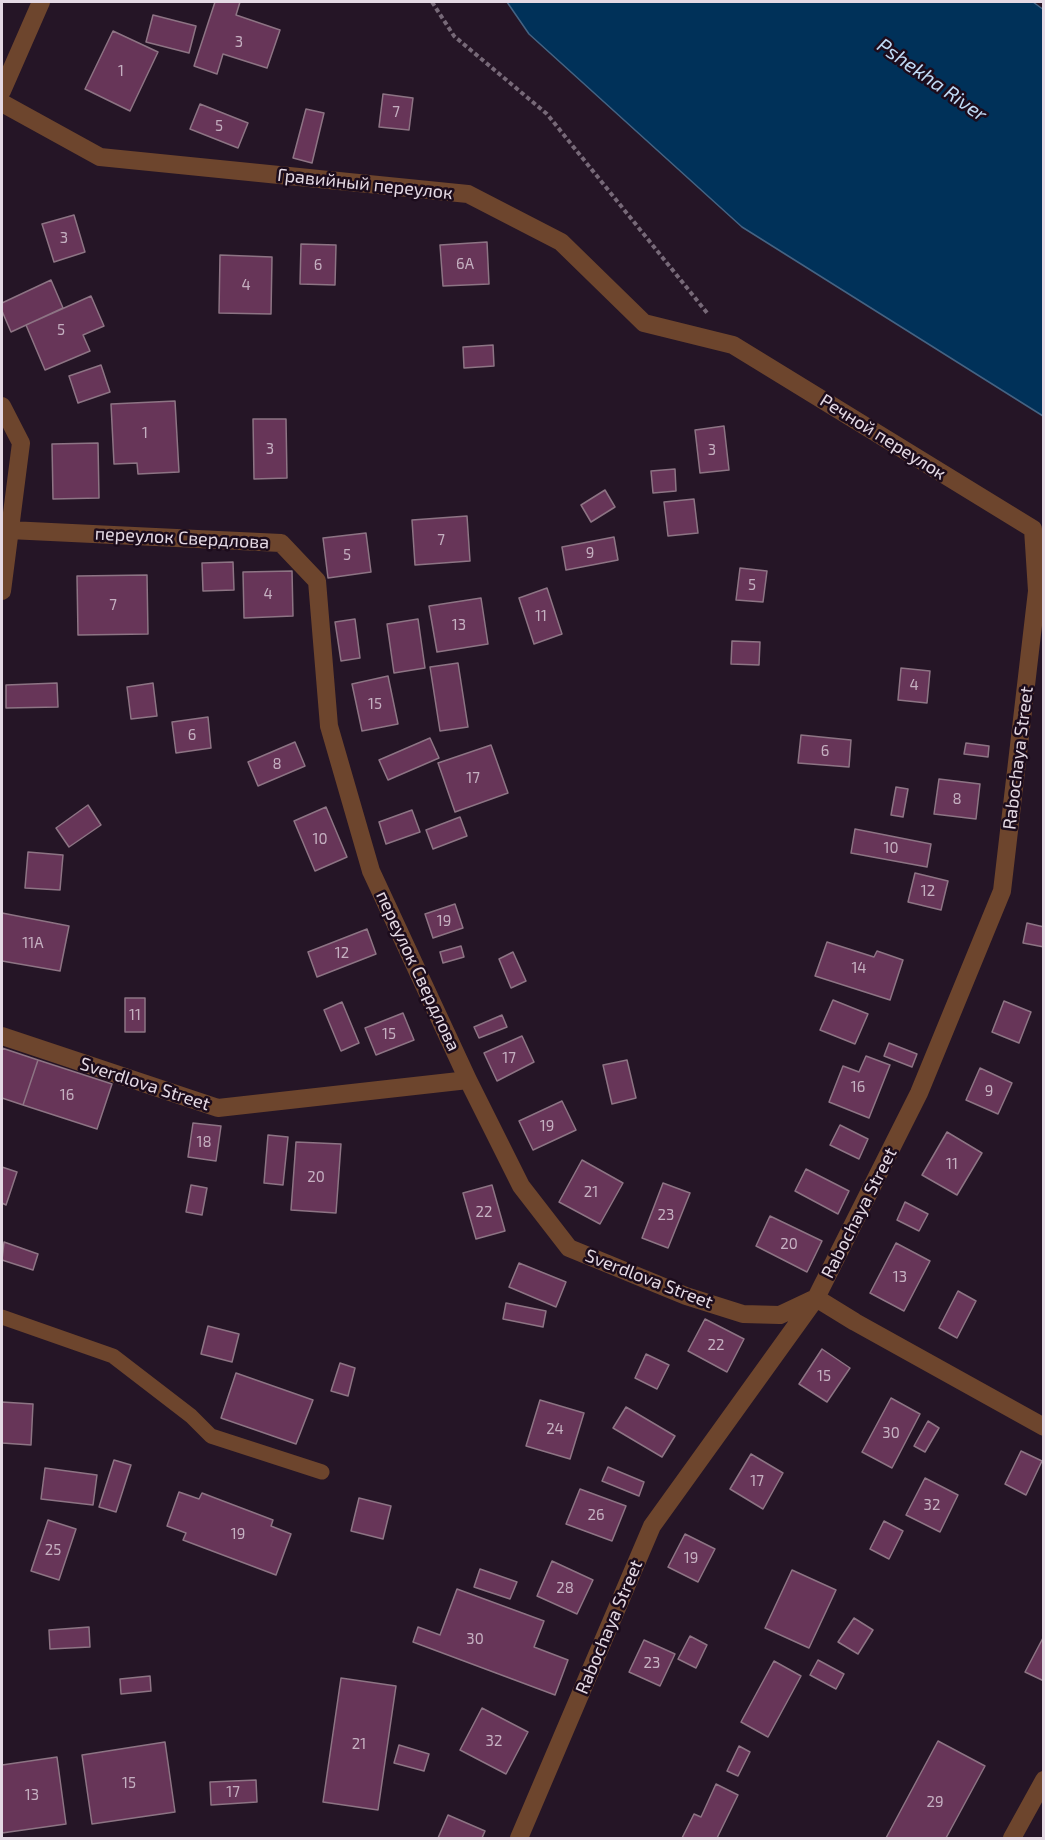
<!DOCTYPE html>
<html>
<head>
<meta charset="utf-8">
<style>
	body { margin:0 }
	#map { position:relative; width:1045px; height:1840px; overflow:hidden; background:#251526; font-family:"Exo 2",sans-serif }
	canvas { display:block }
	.frame { position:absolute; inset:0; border:3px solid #e4d9e4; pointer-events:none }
</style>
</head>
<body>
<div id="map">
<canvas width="1045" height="1840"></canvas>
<div class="frame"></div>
</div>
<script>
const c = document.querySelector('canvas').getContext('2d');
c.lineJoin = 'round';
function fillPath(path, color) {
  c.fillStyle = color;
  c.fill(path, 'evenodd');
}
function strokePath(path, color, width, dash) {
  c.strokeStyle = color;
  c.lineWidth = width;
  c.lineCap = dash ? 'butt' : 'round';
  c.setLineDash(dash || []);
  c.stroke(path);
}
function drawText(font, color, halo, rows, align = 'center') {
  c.font = font + ' "Exo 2",sans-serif';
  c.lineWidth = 5;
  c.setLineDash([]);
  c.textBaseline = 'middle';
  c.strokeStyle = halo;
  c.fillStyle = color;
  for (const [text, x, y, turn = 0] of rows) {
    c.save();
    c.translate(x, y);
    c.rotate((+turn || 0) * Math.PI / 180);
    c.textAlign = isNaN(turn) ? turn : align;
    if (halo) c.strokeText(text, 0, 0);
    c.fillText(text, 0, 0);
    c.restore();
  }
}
const water = new Path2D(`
	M507,2H1033L1044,10L1043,416L742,227L529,34Z`);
fillPath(water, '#003159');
strokePath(water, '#446383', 1.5);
const building = new Path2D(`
	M215,2H240L236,15L280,30L267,68L223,54L217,74L194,66Z
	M153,15L196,26L189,53L146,42Z
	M113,31L158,52L130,111L85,89Z
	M383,94L413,98L409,130L379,127Z
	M200,104L248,123L238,148L190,129Z
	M306,109L324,113L312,163L293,158Z
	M74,215L85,252L54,262L42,224Z
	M487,242L489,284L443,286L440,245Z
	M301,244L336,245L335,285L300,284Z
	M220,255L272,257L271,314L219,313Z
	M51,280L63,308L11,332L2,311V303Z
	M91,296L104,326L83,335L90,351L45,370L26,325Z
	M493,345L494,366L464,368L463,347Z
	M101,365L110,392L78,403L69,376Z
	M175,401L179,472L138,474L137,463L114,464L111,404Z
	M253,419H286L287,478L254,479Z
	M724,426L729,470L700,473L695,430Z
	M98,443L99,498L53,499L52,444Z
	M675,469L676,491L653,493L651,471Z
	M605,490L615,507L591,522L581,505Z
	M694,499L698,533L668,536L664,502Z
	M467,516L470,561L415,565L412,520Z
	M366,533L371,572L328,578L323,538Z
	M614,537L618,560L566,570L562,547Z
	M233,562L234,590L203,591L202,563Z
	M740,568L767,571L763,602L736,600Z
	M292,571L293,616L244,618L243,572Z
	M147,575L148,634L78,635L77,576Z
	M547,588L562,634L534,644L519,598Z
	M481,598L488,644L437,652L429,606Z
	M355,619L360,658L341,661L335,622Z
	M418,619L425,668L394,673L387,624Z
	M732,641L760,642L759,665L731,664Z
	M458,663L468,727L440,731L430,667Z
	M901,668L930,671L927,703L898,700Z
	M388,676L398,724L362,731L352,684Z
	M57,683L58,707L6,708V685Z
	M153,683L157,716L131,719L127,687Z
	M208,717L211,748L176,753L172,722Z
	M801,735L851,740L849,767L798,763Z
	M430,738L439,758L388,780L379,760Z
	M295,742L305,766L258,786L248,762Z
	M966,743L989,746L988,757L964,754Z
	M491,745L508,793L455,812L438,763Z
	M939,779L980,784L976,819L934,814Z
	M896,787L908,789L903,817L891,815Z
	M88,805L101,825L69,847L56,828Z
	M326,807L347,857L315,871L294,821Z
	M412,810L420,832L386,844L379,822Z
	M460,817L467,836L433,849L426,830Z
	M855,829L931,844L927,867L851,853Z
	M28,852L63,855L60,890L25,888Z
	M915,873L948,881L941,910L908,902Z
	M455,904L463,928L433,938L425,914Z
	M2,913L69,926L60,971L2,961Z
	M1027,923L1044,927V947L1023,943Z
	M367,929L376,954L317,977L308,952Z
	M827,942L874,957L877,951L903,960L890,1000L815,976Z
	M461,946L464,957L443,963L440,952Z
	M513,952L526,981L511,988L499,959Z
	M125,998H145V1032H125Z
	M833,1000L868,1014L855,1044L820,1030Z
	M1004,1001L1031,1012L1019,1043L992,1032Z
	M342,1002L359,1043L341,1051L324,1010Z
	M403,1013L414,1040L376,1055L365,1028Z
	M502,1015L507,1027L479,1038L474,1027Z
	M522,1036L534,1062L497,1081L484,1053Z
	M889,1043L917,1054L912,1067L884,1056Z
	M2,1048L38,1060L23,1105L2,1098Z
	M866,1056L890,1065L869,1118L829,1102L843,1066L859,1072Z
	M38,1060L112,1084L97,1129L23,1105Z
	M627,1060L636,1098L612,1104L603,1065Z
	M980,1068L1012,1083L998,1114L966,1100Z
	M562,1101L576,1130L533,1150L519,1121Z
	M193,1123L221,1126L216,1161L188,1157Z
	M840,1125L868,1139L859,1159L830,1145Z
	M947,1132L982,1153L957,1195L922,1175Z
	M268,1135L288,1137L283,1185L264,1183Z
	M296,1142L341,1144L336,1213L291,1210Z
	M582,1160L623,1183L600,1224L559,1202Z
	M2,1167L17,1172L6,1205L2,1203Z
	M806,1169L849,1191L838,1214L795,1191Z
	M663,1183L690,1193L668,1248L642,1238Z
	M191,1185L207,1188L202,1215L186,1212Z
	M492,1185L505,1231L476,1239L463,1193Z
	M905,1202L928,1214L919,1231L897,1220Z
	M770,1216L822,1241L807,1272L756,1246Z
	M4,1242L38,1254L33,1270L2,1260Z
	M896,1243L930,1261L904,1311L870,1293Z
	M519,1263L566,1282L556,1307L509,1287Z
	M958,1291L976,1301L957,1338L939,1328Z
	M506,1303L546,1311L543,1327L503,1319Z
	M705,1319L744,1339L727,1372L688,1351Z
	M208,1326L239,1334L232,1362L201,1354Z
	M822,1349L850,1368L827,1402L799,1384Z
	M646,1354L669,1365L657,1389L635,1378Z
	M340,1363L355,1368L348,1396L331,1391Z
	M236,1373L313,1400L296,1444L221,1418Z
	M891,1398L920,1414L892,1468L862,1452Z
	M540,1400L584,1413L570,1459L526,1446Z
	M2,1402L33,1404L31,1445L2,1443Z
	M626,1407L675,1436L662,1457L613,1428Z
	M928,1421L939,1428L925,1452L914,1446Z
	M1021,1451L1042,1461L1026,1495L1005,1484Z
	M751,1454L783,1473L763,1509L730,1489Z
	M114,1460L131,1465L116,1512L99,1507Z
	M608,1467L644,1482L639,1496L602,1481Z
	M45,1468L97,1475L93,1505L41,1499Z
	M925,1478L958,1495L940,1532L906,1515Z
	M580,1489L626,1506L612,1541L566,1524Z
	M179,1492L199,1499L202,1493L273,1520L271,1526L291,1534L276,1575L183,1540L186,1533L167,1526Z
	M359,1498L391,1506L383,1539L351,1531Z
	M48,1520L76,1529L59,1580L31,1571Z
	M884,1521L903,1531L889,1559L870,1549Z
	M685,1534L715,1549L698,1582L668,1567Z
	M552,1561L593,1580L577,1614L537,1596Z
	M480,1569L517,1582L510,1599L474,1587Z
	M792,1570L836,1590L809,1648L765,1628Z
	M457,1589L544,1621L534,1647L568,1660L555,1695L413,1642L418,1627L440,1635Z
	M854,1618L873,1630L858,1654L838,1642Z
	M89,1627L90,1647L50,1649L49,1630Z
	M690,1636L707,1645L696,1668L678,1659Z
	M1044,1636V1681L1025,1672Z
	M644,1640L675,1654L660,1686L629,1672Z
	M818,1660L844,1674L836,1689L810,1675Z
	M774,1661L801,1676L768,1737L741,1722Z
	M150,1676L151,1691L121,1694L120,1679Z
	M341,1678L396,1686L378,1810L323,1802Z
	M482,1708L528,1732L506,1774L460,1750Z
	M938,1741L985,1766L946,1838H886Z
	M165,1742L175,1812L92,1824L82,1755Z
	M399,1745L429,1754L424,1771L394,1763Z
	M739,1746L750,1752L738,1776L727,1771Z
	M57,1757L66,1824L2,1833V1765Z
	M256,1780L257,1802L211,1805L210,1782Z
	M716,1784L738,1795L717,1838H682L694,1814L701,1817Z
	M448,1815L485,1831L482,1838H438Z`);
fillPath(building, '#673558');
strokePath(building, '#8d7484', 1.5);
strokePath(new Path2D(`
	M432,2L454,36L547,114L708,314`), '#776978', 4, [4.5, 3]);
strokePath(new Path2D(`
	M2,1317L113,1356L191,1416L211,1436L322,1472`), '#6d452d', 15);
strokePath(new Path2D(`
	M2,91L41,2
	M2,103L100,157L468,194L561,242L644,323L733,345L1033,529L1037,591L1002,891L919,1093L816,1298L652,1526L519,1838
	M2,406L21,443L2,591
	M9,530L281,543L317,581L329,726L371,871L468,1080
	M2,1036L218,1108L468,1080L521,1186L569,1248L686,1296L743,1314L780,1315L816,1298L855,1322L1044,1427
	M1012,1838L1044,1780`), '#6d452d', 18);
drawText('15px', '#c5b0c1', null, [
	["3",239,42],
	["1",121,71],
	["7",396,112],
	["5",219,126],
	["3",64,238],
	["6А",465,264],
	["6",318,265],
	["4",246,285],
	["5",61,330],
	["1",145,433],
	["3",270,449],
	["3",712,450],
	["7",441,540],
	["9",590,553],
	["5",347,555],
	["5",752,585],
	["4",268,594],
	["7",113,605],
	["11",541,616],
	["13",459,625],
	["4",914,685],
	["15",375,704],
	["6",192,735],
	["6",825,751],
	["8",277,764],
	["17",473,778],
	["8",957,799],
	["10",320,839],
	["10",891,848],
	["12",928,891],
	["19",444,921],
	["11А",33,943],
	["12",342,953],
	["14",859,968],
	["11",135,1015],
	["15",389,1034],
	["17",509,1058],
	["16",858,1087],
	["9",989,1091],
	["16",67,1095],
	["19",547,1126],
	["18",204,1142],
	["11",952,1164],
	["20",316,1177],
	["21",591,1192],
	["22",484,1212],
	["23",666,1215],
	["20",789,1244],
	["13",900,1277],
	["22",716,1345],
	["15",824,1376],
	["24",555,1429],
	["30",891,1433],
	["17",757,1481],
	["32",932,1505],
	["26",596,1515],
	["19",238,1534],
	["25",53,1550],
	["19",691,1558],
	["28",565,1588],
	["30",475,1639],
	["23",652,1663],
	["32",494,1741],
	["21",359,1744],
	["15",129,1783],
	["17",233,1792],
	["13",32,1795],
	["29",935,1802]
]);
drawText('18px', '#e4d9e4', '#1c0c1c', [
	["Гравийный переулок",365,184,6],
	["Речной переулок",883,437,32],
	["переулок Свердлова",182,538,3],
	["Rabochaya Street",1018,758,-83],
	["переулок Свердлова",418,971,65],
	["Sverdlova Street",145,1084,18],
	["Rabochaya Street",859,1213,-63],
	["Sverdlova Street",649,1279,21],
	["Rabochaya Street",609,1627,-67]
]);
drawText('italic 20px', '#c0daf5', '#1c0c1c', [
	["Pshekha River",932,80,35]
]);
</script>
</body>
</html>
